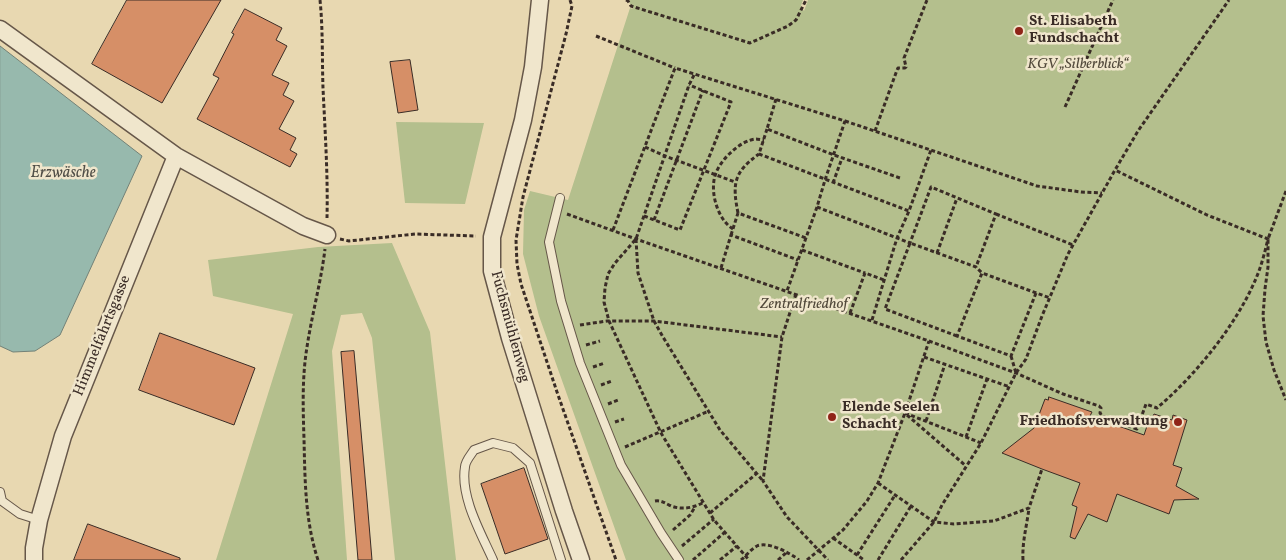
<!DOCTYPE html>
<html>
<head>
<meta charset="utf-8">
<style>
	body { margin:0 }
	canvas { display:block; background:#e8d8b1 }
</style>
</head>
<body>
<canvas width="1286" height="560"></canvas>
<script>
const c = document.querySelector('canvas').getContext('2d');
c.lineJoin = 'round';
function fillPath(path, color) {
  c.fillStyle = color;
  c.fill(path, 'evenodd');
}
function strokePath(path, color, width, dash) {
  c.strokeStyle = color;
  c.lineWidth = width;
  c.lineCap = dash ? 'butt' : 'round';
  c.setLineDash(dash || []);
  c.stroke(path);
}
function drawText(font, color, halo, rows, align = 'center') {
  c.font = font + ' Vollkorn,serif';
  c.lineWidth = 5;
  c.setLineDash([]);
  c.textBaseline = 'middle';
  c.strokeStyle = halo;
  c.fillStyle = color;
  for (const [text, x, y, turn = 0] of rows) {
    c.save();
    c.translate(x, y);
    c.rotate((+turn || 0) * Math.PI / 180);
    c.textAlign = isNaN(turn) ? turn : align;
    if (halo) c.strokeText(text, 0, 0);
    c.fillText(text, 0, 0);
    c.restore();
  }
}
fillPath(new Path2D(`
	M628,0H803L801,6L804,11L808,0H1286V560H626L539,316L523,254L524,210L530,191L568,200L630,8L633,9Z
	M396,122L484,123L465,204L405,203Z
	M392,243L430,332L456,560H395L372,338L362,313L341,315L332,351L347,560H216L293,314L213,296L208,260L318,247Z`), '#b4bf8d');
const water = new Path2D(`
	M0,46L142,156L60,335L35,351L13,352L0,346Z`);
fillPath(water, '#97b9ad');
strokePath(water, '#728177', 1);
const building = new Path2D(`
	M127,0H221L162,103L92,64Z
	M245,9L282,28L276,40L287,46L272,75L289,83L283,95L294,101L279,129L296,138L290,150L297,154L290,167L197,119L219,78L213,75L234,34L232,33Z
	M410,60L418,110L398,113L390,62Z
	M160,333L255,368L234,425L139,390Z
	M354,351L367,500L372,560H358L341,352Z
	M1049,397L1092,412L1090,416L1144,435L1150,417L1152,418L1154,414L1172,420L1173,415L1187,420L1173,465L1182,468L1176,486L1199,499L1174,500L1169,514L1117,494L1107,522L1088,514L1075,539L1070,537L1077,507L1072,505L1080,483L1042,469L1002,453L1034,428L1045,399L1048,400Z
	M524,468L548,539L505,554L481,484Z
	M88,524L180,558V560H74Z`);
fillPath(building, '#d68f67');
strokePath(building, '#3a2c26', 1);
const service = new Path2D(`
	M560,198L549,242L561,301L580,363L621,465L661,533L679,560
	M0,492L2,501L20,514L39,520
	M493,560C481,533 460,497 465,467C465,461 471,455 474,450L493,443L513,448L530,463L561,560`);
const minor = new Path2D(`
	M540,0L533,67L523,120L492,237V271L510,338L564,511L581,560
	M0,29L176,156L303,226L327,235
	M34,560V548L39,520L63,436L176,156`);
strokePath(service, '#665749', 10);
strokePath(minor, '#665749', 19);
strokePath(new Path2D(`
	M320,0C323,29 322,59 323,88C325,131 328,174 327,218
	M570,0L572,6L566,34L523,197L516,240L517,264L521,284L557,392L616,560
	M626,0L628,1L631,6L750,43L788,26L796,20L806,0
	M596,36L675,68
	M694,75L689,85L636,239L615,263L608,274L605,288L604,302L609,321L661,433L714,520L749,560
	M776,99L767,129L834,155L900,178
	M1065,107L1113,0
	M845,121L1037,186L1081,192L1102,193
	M767,129L759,154L909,211
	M875,131L897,70L898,68H905L906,67L904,58L927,0
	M645,147L665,156L735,182
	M833,183L842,158
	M1286,191L1268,239V267L1265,289L1263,316L1266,342L1274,370L1286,400
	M817,207L910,243L931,187L996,214L976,267
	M738,213C732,183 734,172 759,154
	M567,214L636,239L929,341L1016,373L1063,394L1099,406L1101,408L1100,413L1102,416L1137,429L1146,404L1157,408C1196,375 1238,323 1257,276C1262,264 1265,251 1268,239L1207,215L1115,170
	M996,214L1073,245
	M644,216L680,230L731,102L689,85
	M654,220L703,90
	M733,229C717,219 709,190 716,173C721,159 741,140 756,139C757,139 763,140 764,140
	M613,230L675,68L845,121L825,180L817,207L787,291
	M731,235L738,213L806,238
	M340,239L349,241L415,234L476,236
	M636,239L638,273L654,321L663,337L720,430L763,481
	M802,250L865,273
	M937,253L957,198
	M721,268L731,235L798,260
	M1036,293L1011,356L957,336L982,273L1050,298
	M796,294L782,337L763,481L787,517L828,560
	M850,313L865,273L884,280
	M872,320L897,238L909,211L931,150
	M580,325L607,321H654L782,337
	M957,336L885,309L910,243L976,267L982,273
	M586,345L600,341
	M1011,356L1016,373
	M924,357L1010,387
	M593,367L605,363
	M601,385L612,381
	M608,404L618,400
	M905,413L981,443
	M907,415L966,466
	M926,421L945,364
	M615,422L624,419
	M966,437L987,379
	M625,447L709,411
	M878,483L934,522L954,524L994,521L1029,508L1042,469
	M655,501C661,500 665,503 671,506C682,510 694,508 704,502
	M710,513L756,474
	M673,530L690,515L695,507
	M833,538L864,560
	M682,546L714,519
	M857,555L895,495
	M318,560C305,521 305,480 304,439C303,408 302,377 307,347C312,314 321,282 325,249
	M693,560L725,532
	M720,560L737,546
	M741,560C746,556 751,549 757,546C768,541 790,553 799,560
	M778,560L787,552
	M807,560L843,530L867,501L878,483L905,413L929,341
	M878,560L911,506
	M901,560L934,522L942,505L981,443L1016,373L1026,359L1042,316L1068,254L1115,170L1138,131L1229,0
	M1023,560C1022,542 1027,525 1029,508`), '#3a2c26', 3, [4, 2.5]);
strokePath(service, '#f0e6cc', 8);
strokePath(minor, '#f0e6cc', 16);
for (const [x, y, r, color] of [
	[1019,31,5,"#8f2418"],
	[832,417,5,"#8f2418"],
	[1178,422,5,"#8f2418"]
]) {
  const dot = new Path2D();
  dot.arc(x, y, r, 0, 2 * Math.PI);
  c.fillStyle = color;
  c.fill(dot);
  strokePath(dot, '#f0e6cc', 2);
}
drawText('bold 15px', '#3a2c26', '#f0e6cc', [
	["St. Elisabeth",1029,22],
	["Fundschacht",1029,39],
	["Elende Seelen",842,408],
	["Schacht",842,425],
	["Friedhofsverwaltung",1168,422,"right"]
], 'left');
drawText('italic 15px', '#52493b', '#f0e6cc', [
	["KGV „Silberblick“",1078,65],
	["Zentralfriedhof",804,305]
]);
drawText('15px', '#3a2c26', '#f0e6cc', [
	["Fuchsmühlenweg",509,327,75],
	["Himmelfahrtsgasse",103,336,-68]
]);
drawText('italic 16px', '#514f48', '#f0e6cc', [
	["Erzwäsche",63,174]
]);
</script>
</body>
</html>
